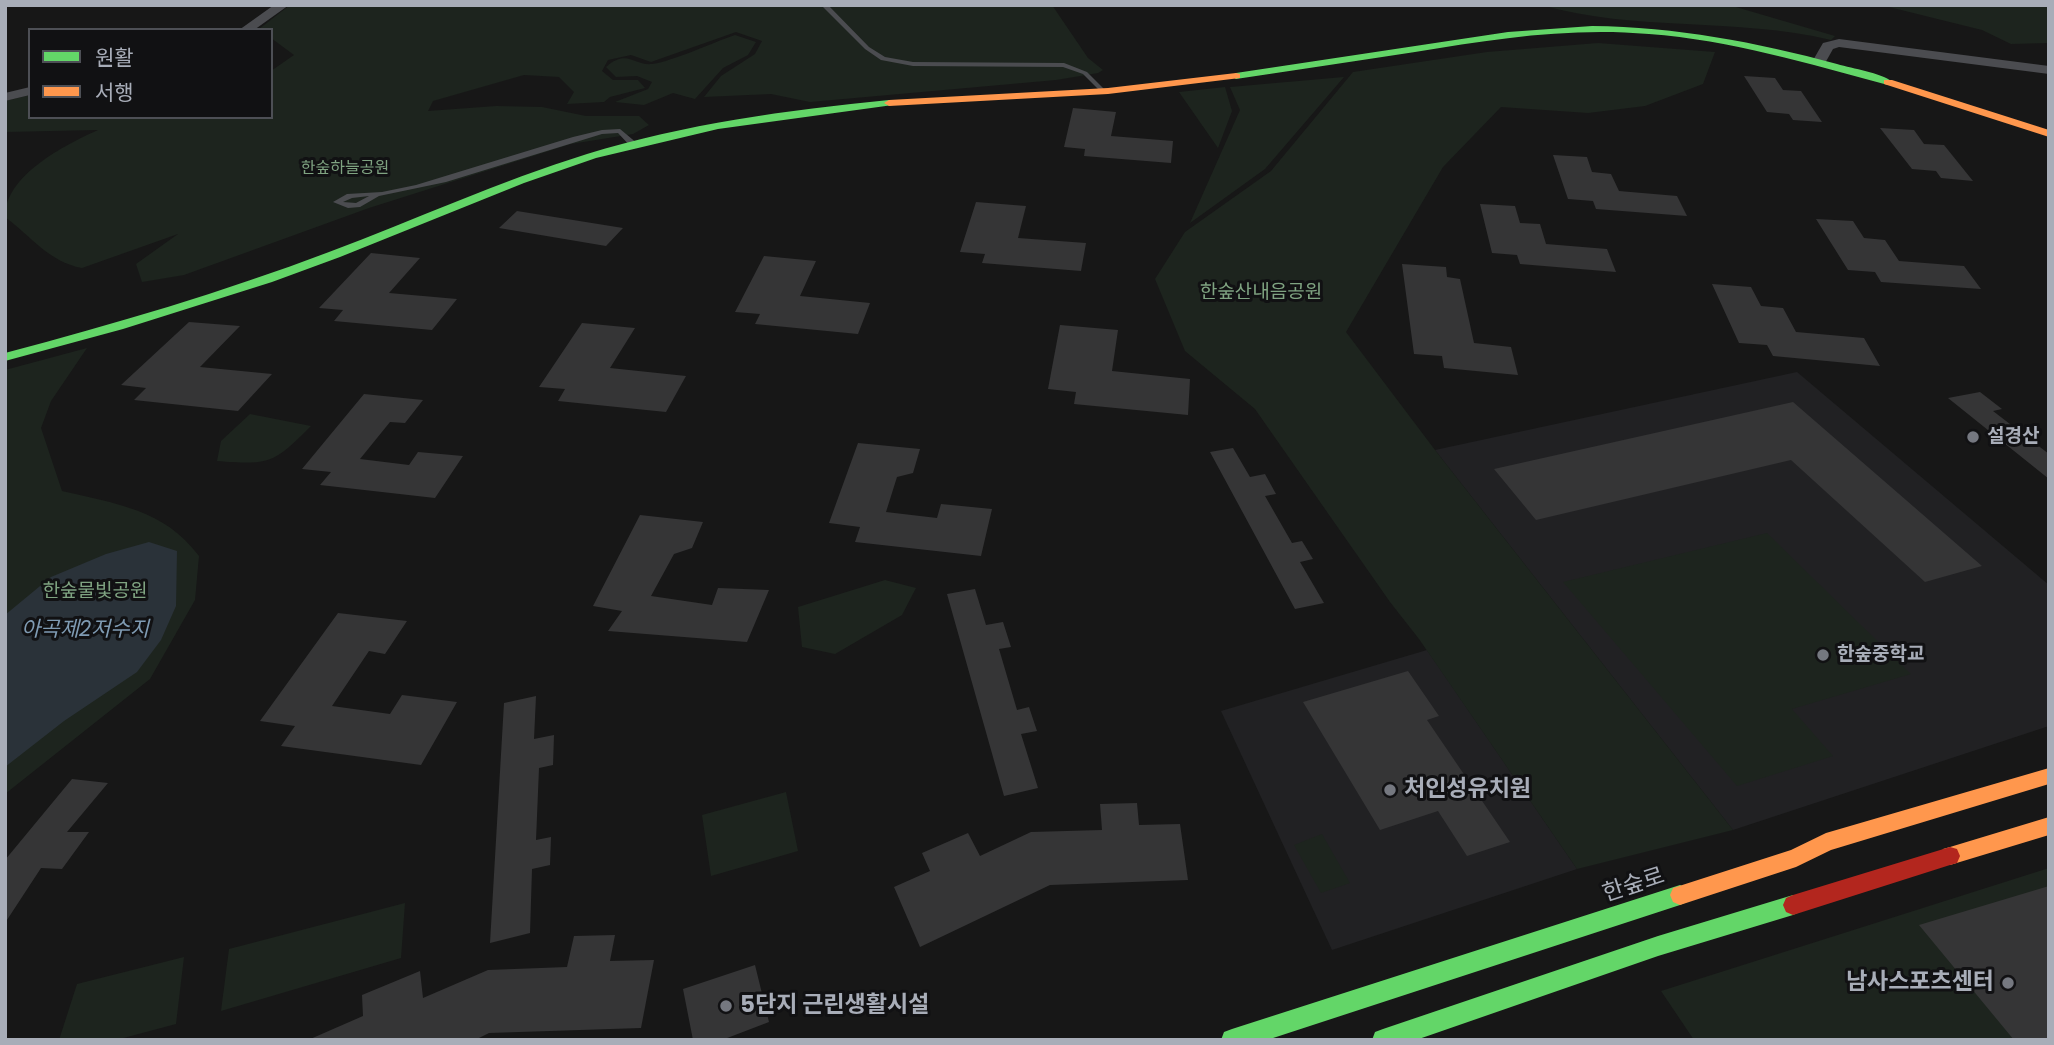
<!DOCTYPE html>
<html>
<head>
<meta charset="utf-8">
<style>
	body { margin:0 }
	#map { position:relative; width:2054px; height:1045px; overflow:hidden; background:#171717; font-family:Poppins,"Noto Sans KR",sans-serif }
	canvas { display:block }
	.frame { position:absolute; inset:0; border:7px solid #a8adb8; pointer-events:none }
	.legend { position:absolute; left:28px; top:28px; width:245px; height:91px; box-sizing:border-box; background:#111113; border:2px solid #4d4f55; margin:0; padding:9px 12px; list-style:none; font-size:21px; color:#a8adb8 }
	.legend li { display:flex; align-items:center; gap:14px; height:35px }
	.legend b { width:35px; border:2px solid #4d4f55 }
</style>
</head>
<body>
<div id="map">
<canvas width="2054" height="1045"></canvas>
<div class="frame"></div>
<ul class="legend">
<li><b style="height:9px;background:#63d668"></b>원활</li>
<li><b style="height:9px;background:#ff974d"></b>서행</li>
</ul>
</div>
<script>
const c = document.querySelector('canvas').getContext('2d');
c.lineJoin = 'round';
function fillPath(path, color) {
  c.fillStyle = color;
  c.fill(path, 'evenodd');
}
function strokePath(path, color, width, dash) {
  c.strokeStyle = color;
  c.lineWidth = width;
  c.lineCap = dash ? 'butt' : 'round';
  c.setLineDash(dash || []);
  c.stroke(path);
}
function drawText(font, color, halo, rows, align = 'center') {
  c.font = font + ' Poppins,"Noto Sans KR",sans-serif';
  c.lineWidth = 6;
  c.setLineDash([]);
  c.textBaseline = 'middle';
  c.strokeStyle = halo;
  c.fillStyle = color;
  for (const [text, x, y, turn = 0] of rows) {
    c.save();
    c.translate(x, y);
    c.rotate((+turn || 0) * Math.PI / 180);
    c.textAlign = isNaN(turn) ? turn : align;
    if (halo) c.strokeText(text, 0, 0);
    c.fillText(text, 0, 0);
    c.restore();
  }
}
fillPath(new Path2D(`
	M1797,372L2049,585V726L1733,830L1435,450Z
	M1427,650L1577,869L1332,950L1221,711Z`), '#212123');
fillPath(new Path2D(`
	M290,5H1052L1088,58L1103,70L1098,73L1056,80L810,102L771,94L704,97L721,76L755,54L762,41L736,32L651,62L631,55L608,60L602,71L613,80H638L645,88L610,97L604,102L567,104L574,92L559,77L524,75L433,101L428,111L496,106L542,107L586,116H639L649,125L633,134L571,144L369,208L184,275L142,282L136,264L178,234L82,268C49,262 31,236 5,217C5,175 65,145 98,130L5,132V101L30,95V117H271V71L294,55L271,38V30L259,29Z
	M1541,5H1729L1835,36L1831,40C1735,17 1636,32 1541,5Z
	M1881,5H2049V43L2011,44L1982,30Z
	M735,35L756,42L748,55L723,68L695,99L673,93L644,105L615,102L648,89L652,82L637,76L616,77L606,67C627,48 634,66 652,64C671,62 714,42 735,35Z
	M1598,43L1715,52L1703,84L1645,106L1588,113L1501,107L1443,167L1346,332L1435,450L1733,830L1577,869L1419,639L1390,602L1255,409L1185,351L1155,279L1185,232L1271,171L1353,72L1487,52Z
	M1344,77L1265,169L1190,223L1240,110L1230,87Z
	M1225,87L1232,111L1218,148L1179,92Z
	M87,348L51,401L41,428L62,491C116,504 164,509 199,556L195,600L150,679L5,794V370Z
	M250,414L311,426C273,464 270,465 217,461L221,441Z
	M1767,533L1911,674L1792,709L1833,756L1737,786L1563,582Z
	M885,580L916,588L902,615L835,654L802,647L798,607Z
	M786,792L798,851L711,876L702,815Z
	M1322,834L1350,883L1321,893L1294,845Z
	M2049,868V1040H1694L1661,991Z
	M405,903L401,958L221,1011L229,949Z
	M184,957L176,1024L116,1040H59L77,984Z`), '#1d241e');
fillPath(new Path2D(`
	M149,542L177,551L176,606L161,640L137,672L64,721L5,767V615L51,577L106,554Z`), '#2a3239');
fillPath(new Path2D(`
	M1744,76L1775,78L1783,90L1801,91L1822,122L1793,120L1789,114L1767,112Z
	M1073,108L1116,112L1111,136L1173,141L1171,163L1084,156L1085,149L1064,147Z
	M1880,128L1914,130L1924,144L1944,145L1973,181L1941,178L1936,171L1912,169Z
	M1553,155L1587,157L1592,172L1611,174L1619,191L1677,196L1687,216L1596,209L1593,201L1568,199Z
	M976,202L1026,206L1018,238L1086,243L1081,271L982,263L985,254L960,252Z
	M1480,204L1515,206L1520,223L1540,224L1546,244L1607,249L1616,272L1520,264L1517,255L1492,253Z
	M517,211L623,228L606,246L499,228Z
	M1816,219L1853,221L1864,238L1885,240L1899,261L1964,266L1981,289L1881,282L1875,272L1848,270Z
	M371,253L420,258L389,293L457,299L432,330L334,321L343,310L319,308Z
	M764,256L816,261L800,296L870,303L858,334L755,324L760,314L735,312Z
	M1402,264L1446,267L1447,277L1460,279L1474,343L1511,347L1518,375L1444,368L1442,356L1414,354Z
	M1712,284L1751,287L1761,306L1783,308L1796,332L1864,338L1880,366L1773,356L1767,345L1739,343Z
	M189,322L240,326L200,367L272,374L238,411L134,400L146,388L121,385Z
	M582,323L635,328L610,368L686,376L666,412L558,401L565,389L539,387Z
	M1060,325L1118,330L1112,371L1190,379L1188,415L1074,404L1076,392L1048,389Z
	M1980,392L2002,409L1993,411L2049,454V479L1948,398Z
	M364,394L423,400L405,423L390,422L360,459L409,465L418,452L463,456L435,498L320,485L331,472L302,469Z
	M1793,402L1982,566L1925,582L1791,460L1536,520L1494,469Z
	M858,443L920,449L913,473L897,477L886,512L937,518L941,504L992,509L981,556L855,542L860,527L829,523Z
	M1233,448L1250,477L1265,474L1276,494L1265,496L1292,543L1302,541L1313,559L1300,562L1324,603L1295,609L1210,452Z
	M640,515L703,522L692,548L674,554L651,596L712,605L718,588L769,590L747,642L608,631L622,611L593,606Z
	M975,589L986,625L1003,622L1011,647L999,649L1017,710L1029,707L1037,731L1021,734L1038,788L1004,796L947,594Z
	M338,613L407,621L385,654L369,651L332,706L390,714L402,695L457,702L421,765L281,746L295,726L260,721Z
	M1408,671L1439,716L1427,720L1510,842L1467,856L1438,811L1380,830L1303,702Z
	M536,696L534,739L554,735L553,765L539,768L536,840L551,837L550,865L532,869L530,933L490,943L504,703Z
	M72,779L108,783L67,832H89L62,869L41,868L5,923V860Z
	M1137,803L1139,825L1180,824L1188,880L1050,885L920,947L894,887L930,871L922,853L968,833L980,856L1031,832L1102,830L1100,804Z
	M2049,886V1040H2014L1919,925Z
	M615,935L610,961L654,960L641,1028L489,1033L475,1040H308L363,1016L362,995L420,971L423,998L488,970L567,967L574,936Z
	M755,965L769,1022L722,1040H693L683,989Z`), '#353536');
fillPath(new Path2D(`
	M821,5H828L869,47L885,57L913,62L1064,63L1087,72L1106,91L1101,92L1083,74L1063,67L913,66L881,60L865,49Z
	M620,129L638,144V148H632L618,133L602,134L446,182L379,196L360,207L348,208L333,202L347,194L382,192L416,185L573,137L602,130ZM369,196L356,203L343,202L352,198Z`), '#4b4c50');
fillPath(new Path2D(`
	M274,5H289L254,30H239Z
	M1839,39L2049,66V74L1839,47L1833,49L1824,65H1814L1812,62L1823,43Z
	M30,87V95L5,101V93Z`), '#4b4c50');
fillPath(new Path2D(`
	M1592,26C1676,27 1756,42 1837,64C1854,69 1879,72 1893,82L1888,85C1809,64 1731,40 1649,34C1570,27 1493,39 1415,52C1356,61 1296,70 1236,79L1231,76L1236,73L1508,32Z
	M889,100L894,103L893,105L718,129L596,158L524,183L340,257L272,282L123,329L5,361V353C115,324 223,292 329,252C415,220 499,181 587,154C685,124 787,110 889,100Z
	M1680,885L1687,888L1690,895L1687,902L1680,905L1267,1040H1221L1224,1032L1232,1029Z
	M1793,895L1800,898L1803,905L1800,912L1793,915L1658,956L1416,1040H1372L1375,1032L1383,1029L1658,936Z`), '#63d668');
fillPath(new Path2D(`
	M1236,73L1240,74V78L1108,94L889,106L884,103L889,100L1108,88Z
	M1884,80H1892L2049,130V137L1884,84Z
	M2049,768V784L1831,850L1796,867L1680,905L1673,902L1670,895L1673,888L1791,850L1826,833Z
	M2049,817V835L1950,865L1943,863L1940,856L1943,849L1950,847Z`), '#ff974d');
fillPath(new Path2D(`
	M1950,847L1957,849L1960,856L1957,863L1950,865L1793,915L1786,912L1783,905L1786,898L1793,895Z`), '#b3261e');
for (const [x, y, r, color] of [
	[1973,437,7,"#757880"],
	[1823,655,7,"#757880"],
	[1390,790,7,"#757880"],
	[2008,983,7,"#757880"],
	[726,1006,7,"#757880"]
]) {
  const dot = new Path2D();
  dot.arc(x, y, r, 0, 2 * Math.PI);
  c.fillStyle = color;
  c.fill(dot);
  strokePath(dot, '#111113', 2.5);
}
drawText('16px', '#7fa381', '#111113', [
	["한숲하늘공원",345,169]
]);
drawText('19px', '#7fa381', '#111113', [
	["한숲산내음공원",1261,293],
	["한숲물빛공원",95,592]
]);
drawText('bold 19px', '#a8adb8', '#111113', [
	["설경산",1987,437],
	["한숲중학교",1837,655]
], 'left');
drawText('italic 21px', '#7f9bb3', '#111113', [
	["아곡제2저수지",85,631]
]);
drawText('bold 23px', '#a8adb8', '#111113', [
	["처인성유치원",1404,790],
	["남사스포츠센터",1994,983,"right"],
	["5단지 근린생활시설",740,1006]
], 'left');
drawText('23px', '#a8adb8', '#111113', [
	["한숲로",1634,886,-18]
]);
</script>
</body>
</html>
